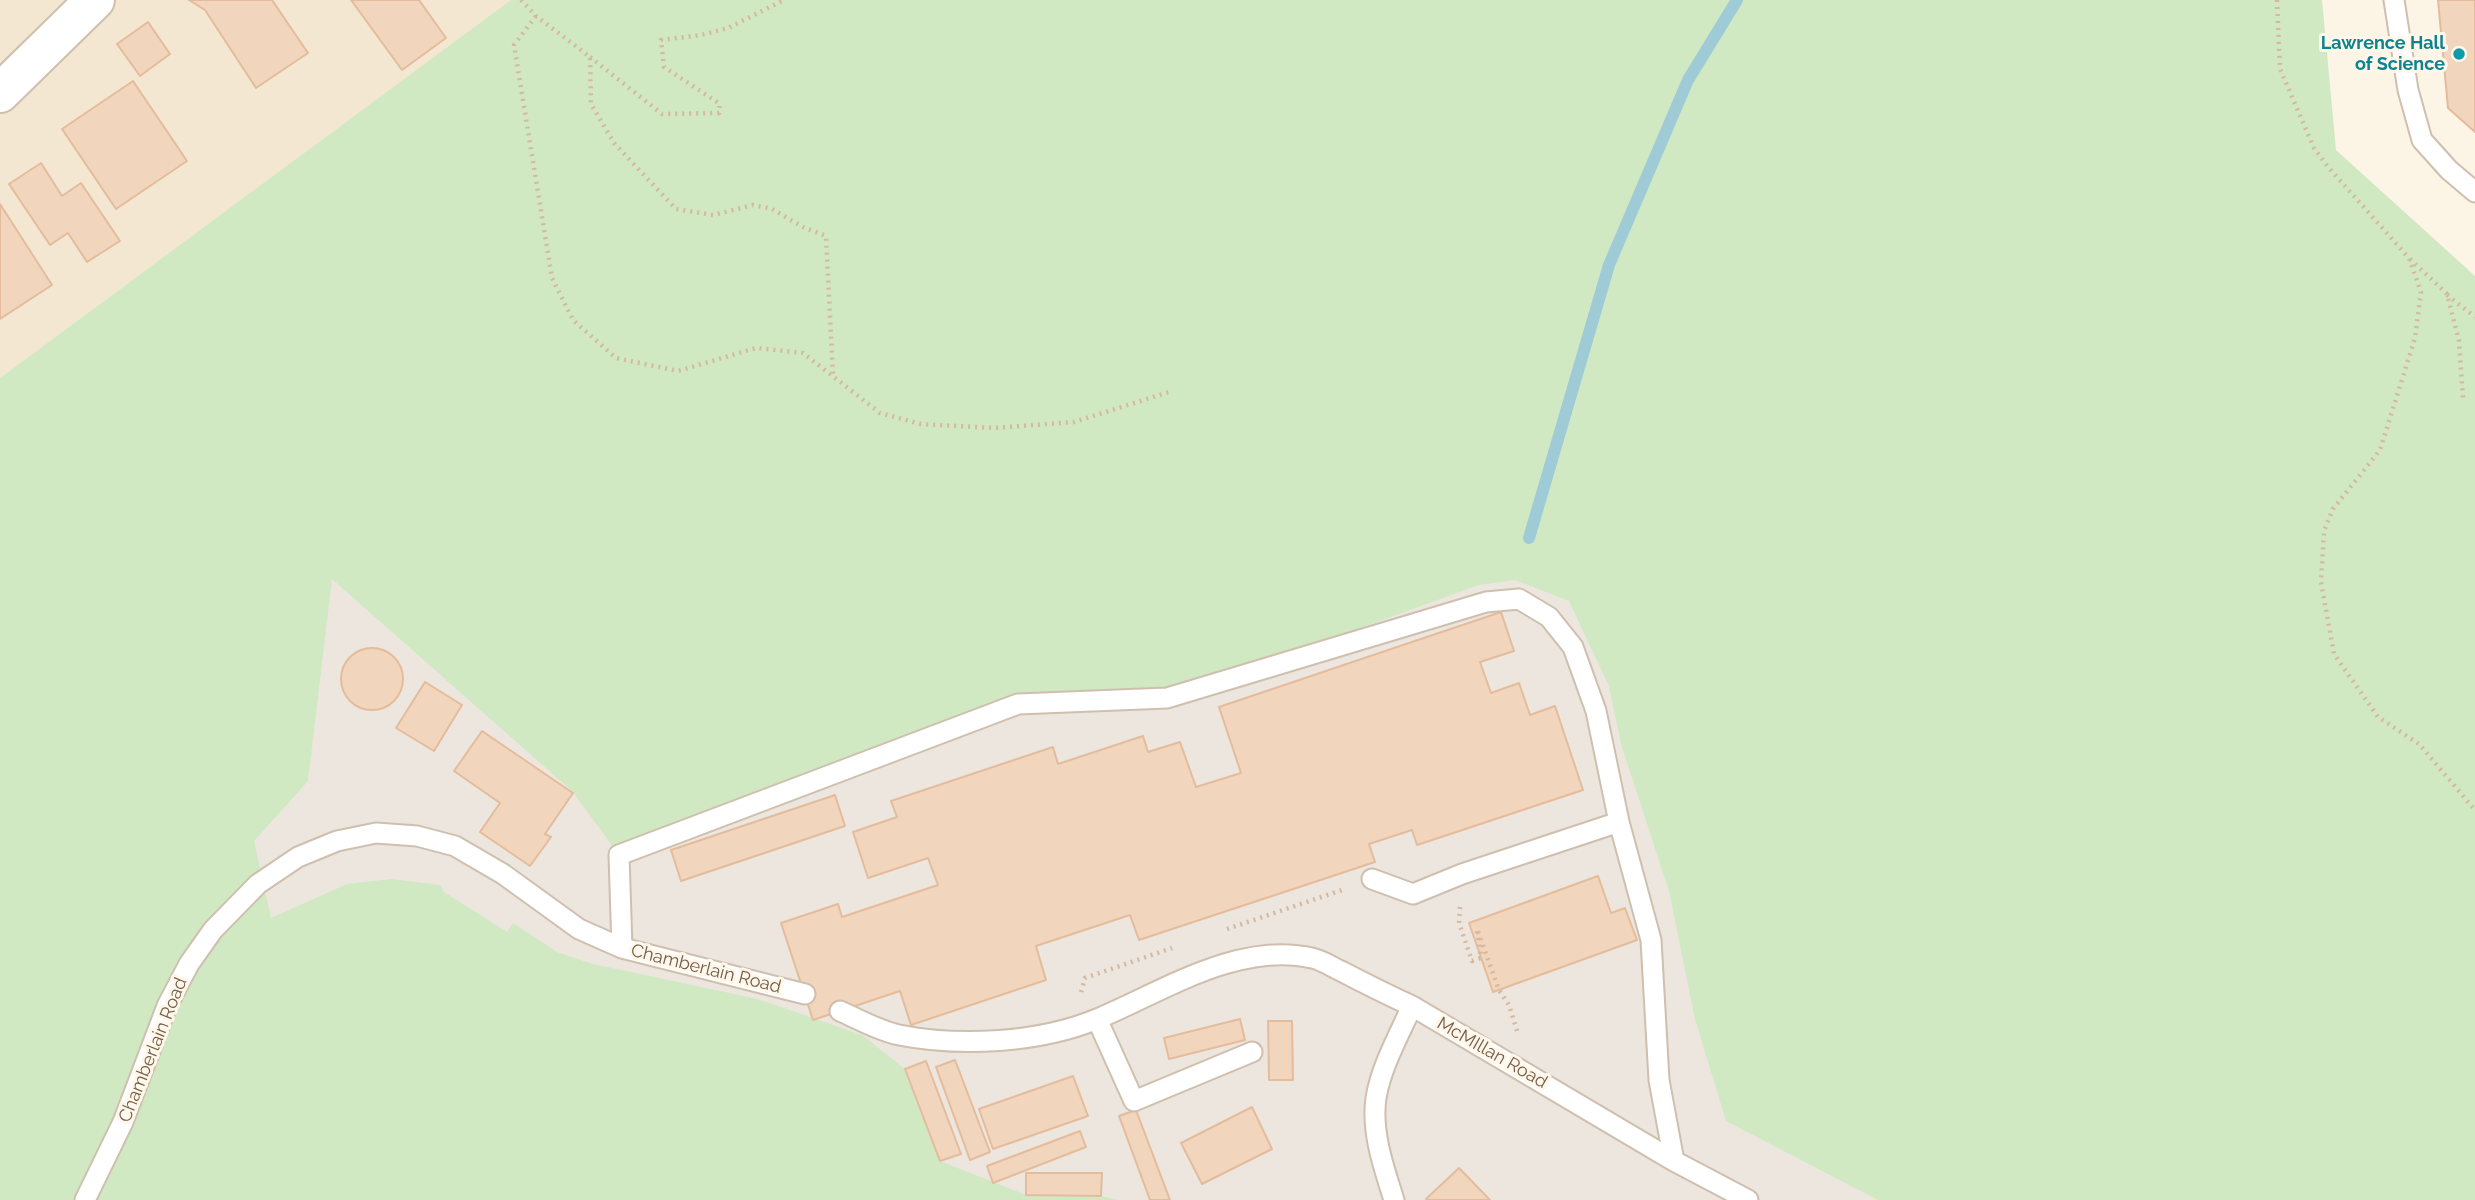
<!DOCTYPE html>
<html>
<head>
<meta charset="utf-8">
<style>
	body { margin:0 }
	canvas { display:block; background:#fcf4e4 }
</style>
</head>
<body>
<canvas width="2475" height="1200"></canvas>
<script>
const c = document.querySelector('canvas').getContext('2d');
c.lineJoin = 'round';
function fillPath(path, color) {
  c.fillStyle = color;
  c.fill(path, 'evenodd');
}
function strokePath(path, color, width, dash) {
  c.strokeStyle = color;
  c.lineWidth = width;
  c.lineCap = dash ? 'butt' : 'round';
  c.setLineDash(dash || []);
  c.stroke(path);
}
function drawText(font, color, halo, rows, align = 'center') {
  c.font = font + ' Raleway,sans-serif';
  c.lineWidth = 6;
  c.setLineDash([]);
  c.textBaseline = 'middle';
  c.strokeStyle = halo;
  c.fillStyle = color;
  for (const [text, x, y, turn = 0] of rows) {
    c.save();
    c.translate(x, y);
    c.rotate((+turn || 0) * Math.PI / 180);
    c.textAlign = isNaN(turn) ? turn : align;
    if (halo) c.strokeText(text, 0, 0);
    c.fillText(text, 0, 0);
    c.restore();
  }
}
fillPath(new Path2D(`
	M0,0H512L0,378Z`), '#f4e7d2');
fillPath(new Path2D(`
	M1285,341L2475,1200H0L332,579Z`), '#ece6de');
fillPath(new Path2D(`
	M511,0H2322L2336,150L2475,276V1200H1878L1726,1121L1695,1019L1669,891L1621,744L1609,686L1569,601L1515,580L1479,585L1167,698L1018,704L619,855L573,792L332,579L308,781L254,841L271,918L347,884L391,879L440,885L444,892L507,932L513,923L557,952L593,964L758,999L862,1035L905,1069L940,1161L1026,1195L1101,1196L1118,1200H0V378Z`), '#d0e9c3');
strokePath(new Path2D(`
	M1529,538L1609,265L1688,80L1737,0`), '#9fcbd7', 12);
const building = new Path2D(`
	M189,0H272L308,53L256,88L205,10Z
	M351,0H419L446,38L402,70Z
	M2438,0H2475V132L2448,108Z
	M148,22L170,54L140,76L117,44Z
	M133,81L187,161L116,209L62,129Z
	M41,163L62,196L81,183L120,241L87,262L68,233L50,245L9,184Z
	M0,204L52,285L0,319Z
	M1501,612L1514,651L1480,662L1491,693L1519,683L1530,715L1555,706L1583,790L1417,845L1412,830L1369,844L1375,862L1139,940L1130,915L1036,946L1046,980L911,1025L900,991L813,1020L781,923L838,904L842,917L938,885L928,858L868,878L853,832L897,817L891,801L1053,747L1058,764L1143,736L1148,752L1180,742L1196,787L1241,773L1219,707Z
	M341 679a31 31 0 1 1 62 0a31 31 0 1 1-62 0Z
	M425,682L462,705L434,751L396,728Z
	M482,731L573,793L545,834L551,837L530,866L480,832L500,803L454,771Z
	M835,795L845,826L681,881L671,850Z
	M1598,876L1611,913L1625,908L1637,940L1493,992L1469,923Z
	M1240,1019L1245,1040L1169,1059L1164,1038Z
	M1268,1021H1292L1293,1080H1269Z
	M955,1060L990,1152L970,1160L936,1067Z
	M926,1061L961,1154L940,1161L905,1069Z
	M1073,1076L1088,1116L993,1149L979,1109Z
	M1252,1107L1272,1149L1202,1184L1181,1143Z
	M1136,1110L1170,1200H1150L1119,1116Z
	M1080,1131L1086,1147L993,1183L987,1166Z
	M1459,1168L1490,1200H1427L1426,1199Z
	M1026,1173H1102L1101,1196L1026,1195Z`);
fillPath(building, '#f1d5bc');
strokePath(building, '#e4bc9c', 2);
const service = new Path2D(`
	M2394,0L2408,90L2422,140L2449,170L2475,192
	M1372,879L1413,894L1462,874L1619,822L1651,940L1659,1080L1674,1161
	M622,948L619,855L1018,704L1167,698L1486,602L1519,599L1549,617L1573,647L1596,711L1619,822
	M840,1011C858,1019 879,1031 899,1035C960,1047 1039,1043 1097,1019C1162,992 1238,941 1312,958C1322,960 1332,967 1341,971C1364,983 1388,995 1412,1006
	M1097,1019L1134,1101L1252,1052
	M85,1200L123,1122L167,1006L189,964L213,930L258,884L298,857L337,841L376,833L417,836L455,846L503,874L579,929L622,948L805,994
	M1394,1200C1384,1168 1371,1132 1376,1098C1381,1067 1399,1035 1412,1006L1674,1161L1748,1200`);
const minor = new Path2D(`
	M0,93L95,0`);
strokePath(service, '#cfbfae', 23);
strokePath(minor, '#cfbfae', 42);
strokePath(new Path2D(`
	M521,0L536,16L590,57L591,104L614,143L676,209L713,215L753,205L772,209L803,227L826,236L833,376
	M2277,0L2280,69L2314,148L2328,167L2409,258L2421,292L2415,338L2380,450L2333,509L2324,531L2321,582L2334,654L2378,717L2419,744L2475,810
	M536,16L514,45L552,278L573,320L616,358L678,371L756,348L803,353L880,413L921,424L994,428L1074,422L1172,391
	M590,57L662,114L719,113L720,104L664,67L661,40L701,35L728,28L784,0
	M2410,259L2447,294L2459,341L2463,398
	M2447,295L2475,317
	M1460,907L1459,923L1472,961L1481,958L1477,929L1499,990L1509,1005L1518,1034
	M1227,929L1345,889
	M1081,992L1085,978L1172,948`), '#d6b89f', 4.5, [2, 5]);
strokePath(service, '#fff', 19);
strokePath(minor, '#fff', 38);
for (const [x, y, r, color] of [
	[2459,54,7,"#0f9aa8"]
]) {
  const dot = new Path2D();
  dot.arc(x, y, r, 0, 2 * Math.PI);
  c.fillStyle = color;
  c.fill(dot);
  strokePath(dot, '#fff8ea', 2.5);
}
drawText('bold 18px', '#0d838f', '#fff8ea', [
	["Lawrence Hall",2445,44],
	["of Science",2445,65]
], 'right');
drawText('18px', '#745c4a', '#fff8ea', [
	["Chamberlain Road",706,969,14],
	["Chamberlain Road",153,1050,-68],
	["McMIllan Road",1492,1053,30]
]);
</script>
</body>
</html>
